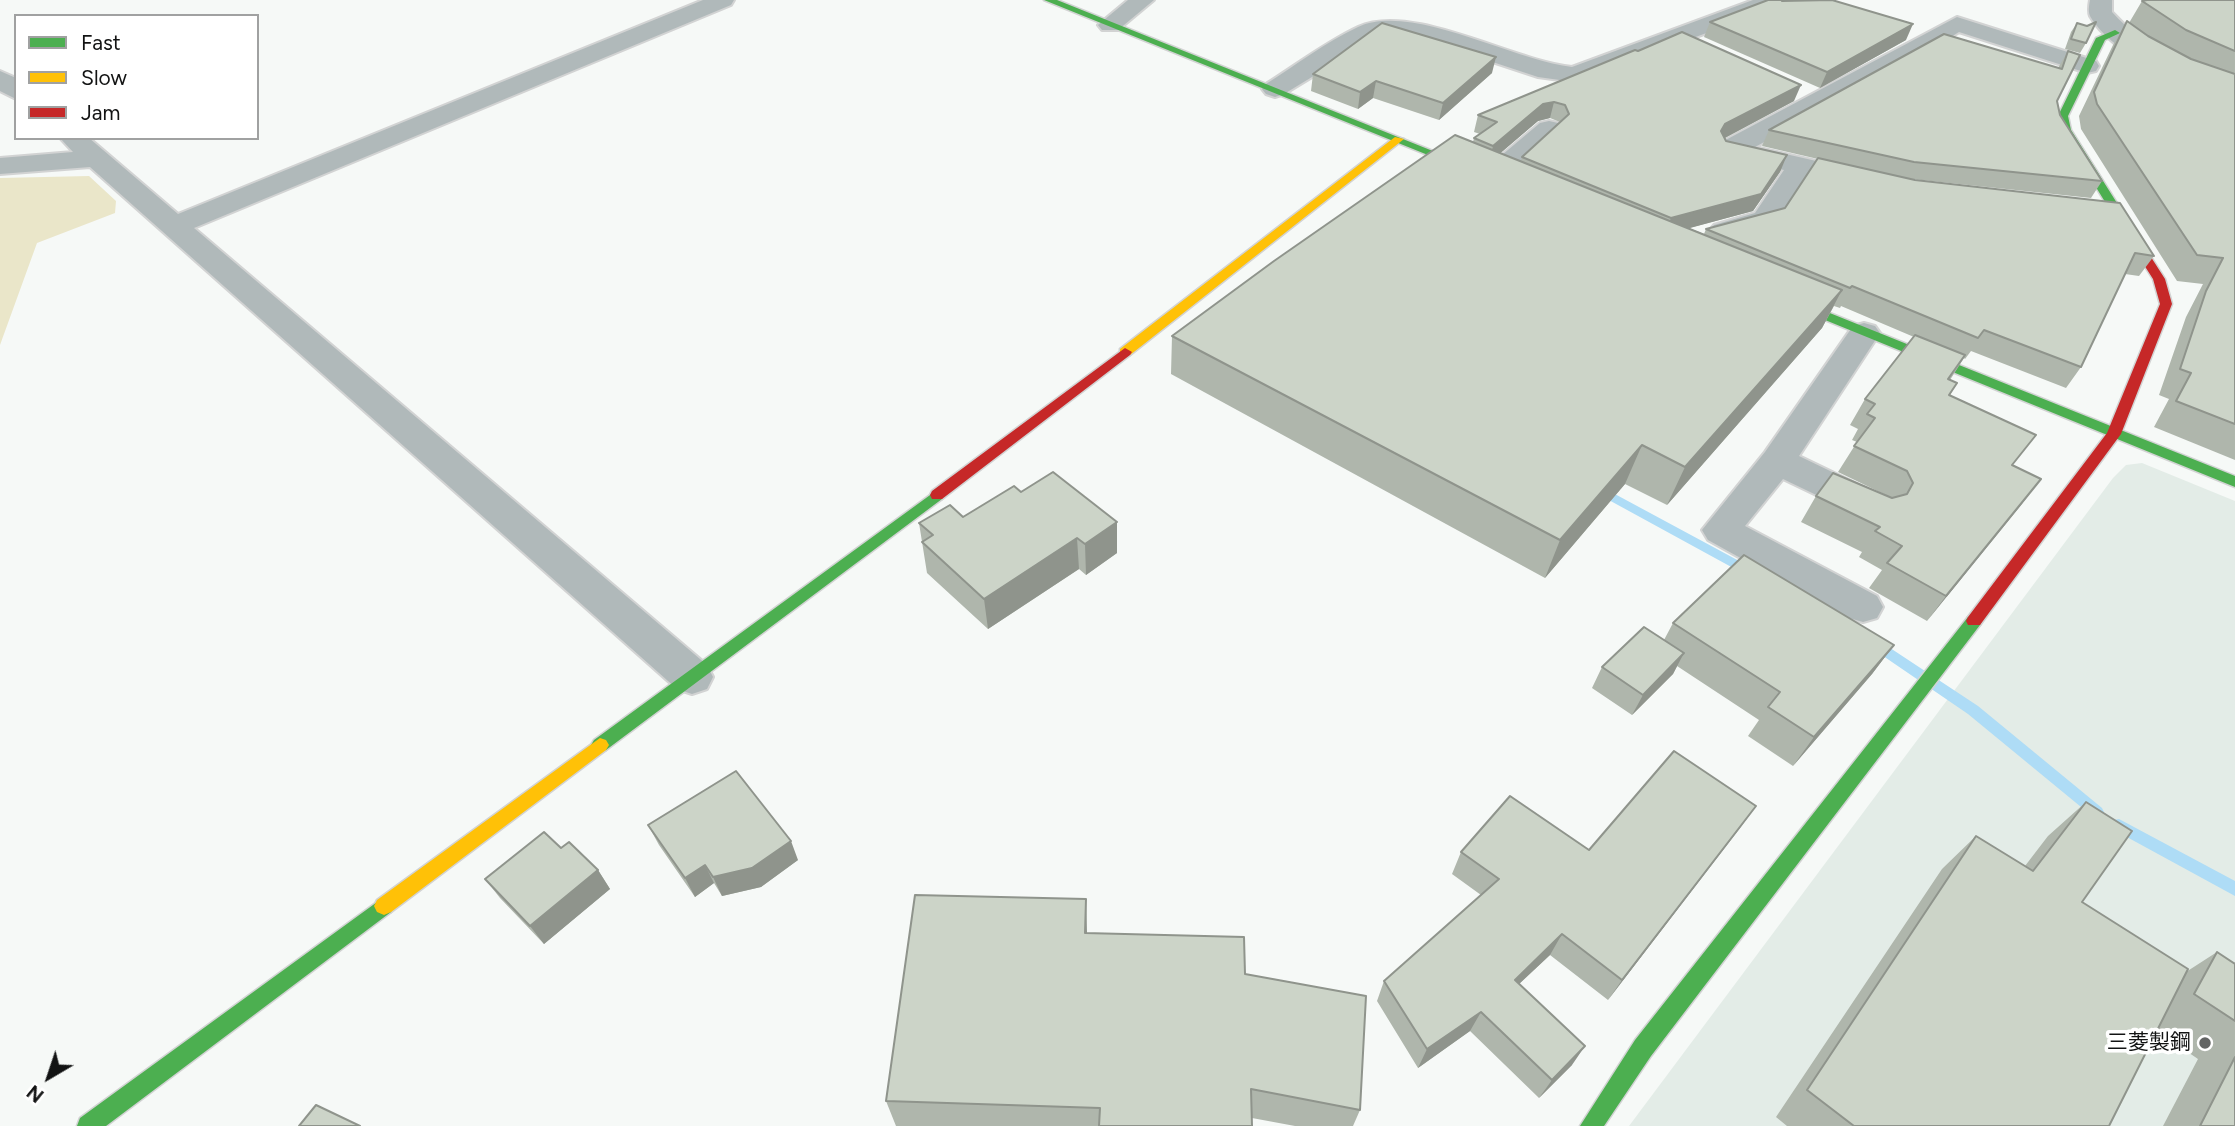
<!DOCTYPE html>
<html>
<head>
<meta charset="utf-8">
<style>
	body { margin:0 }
	#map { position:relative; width:2235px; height:1126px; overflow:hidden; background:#f6f9f7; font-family:Figtree,sans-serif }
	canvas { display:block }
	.legend { position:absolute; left:14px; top:14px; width:245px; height:126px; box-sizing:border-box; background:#fff; border:2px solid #a0a1a1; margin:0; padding:9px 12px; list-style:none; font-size:21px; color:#121313 }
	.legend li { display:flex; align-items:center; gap:14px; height:35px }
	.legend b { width:35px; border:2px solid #a0a1a1 }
	.north { position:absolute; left:14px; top:1042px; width:70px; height:70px; -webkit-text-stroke:5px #fff; paint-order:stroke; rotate:219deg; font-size:19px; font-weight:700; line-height:28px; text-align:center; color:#121313 }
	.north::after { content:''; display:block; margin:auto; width:24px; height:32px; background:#121313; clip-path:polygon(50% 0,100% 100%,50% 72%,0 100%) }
</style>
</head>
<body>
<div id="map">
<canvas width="2235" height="1126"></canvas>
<ul class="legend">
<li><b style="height:9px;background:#4caf50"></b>Fast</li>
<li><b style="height:9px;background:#ffc107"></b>Slow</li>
<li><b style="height:9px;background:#c62828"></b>Jam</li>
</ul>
<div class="north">N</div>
</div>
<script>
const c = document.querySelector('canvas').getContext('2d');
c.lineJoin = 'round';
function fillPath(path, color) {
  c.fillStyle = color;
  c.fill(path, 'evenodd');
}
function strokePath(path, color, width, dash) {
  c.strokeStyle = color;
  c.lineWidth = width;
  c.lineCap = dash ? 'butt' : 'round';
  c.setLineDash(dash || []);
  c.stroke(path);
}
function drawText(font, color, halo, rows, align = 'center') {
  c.font = font + ' Figtree,"Noto Sans JP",sans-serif';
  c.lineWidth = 7;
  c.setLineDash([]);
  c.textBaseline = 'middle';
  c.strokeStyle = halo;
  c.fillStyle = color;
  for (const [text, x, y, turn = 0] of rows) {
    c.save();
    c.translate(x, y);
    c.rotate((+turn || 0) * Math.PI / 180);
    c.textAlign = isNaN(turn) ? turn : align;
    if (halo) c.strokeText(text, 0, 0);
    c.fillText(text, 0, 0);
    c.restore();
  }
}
fillPath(new Path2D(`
	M2142,463L2235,501V1126H1629L2113,478L2126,465Z`), '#e3ece7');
fillPath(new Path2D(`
	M89,176L116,201L115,213L37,243L0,345V178Z`), '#eae6c9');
fillPath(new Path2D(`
	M1600,486L1754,569L1756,572L1754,575H1746L1596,493L1594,490Z
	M1875,638L1978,706L2102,808L2104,812L2102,816L2097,818L2092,816L1968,714L1870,647L1869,643L1870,639Z
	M2119,819L2235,881V896L2114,830L2112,825L2114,820Z`), '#aedcf6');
const street = new Path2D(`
	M703,0H734L731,5L194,228L707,665L713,677L707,689L692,694L677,689L90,167L0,174V158L73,152L60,138H89L178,214Z
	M1128,0H1154L1118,30H1102L1098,25Z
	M1753,0H1785L1782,5L1574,82L1538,77L1426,40L1381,35L1284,94L1275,97L1266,94L1262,89L1266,84C1296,65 1326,42 1358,27C1412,2 1513,61 1572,67Z
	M2090,0H2112V12C2145,49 2190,67 2235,85V102C2193,91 2112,55 2090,16C2088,11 2089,6 2090,0Z
	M1957,17L2096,61L2099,66L2096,71L2087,73L1959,32L1899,69L1755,147L1873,174L1877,180L1873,186L1863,188L1808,175L1775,225L1724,240L1714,237L1709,231L1714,225L1755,213L1784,170L1720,155L1717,149L1720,143Z
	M0,71L16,78V99L0,91Z
	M1549,121L1558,123L1562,129L1558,135L1503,183L1493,185L1483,183L1479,177L1483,171L1540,123Z
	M1864,323L1875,326L1880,333L1799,456L1884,497L1889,506L1884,515L1871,519L1858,515L1783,479L1745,526L1877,596L1883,607L1877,618L1863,622L1849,618L1708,540L1702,530L1765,452L1853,326Z`);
const fast = new Path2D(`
	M1044,0H1057L1485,172L1475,174Z
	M2115,30L2120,33L2105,40L2068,116L2071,130L2144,246L2138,250L2132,246L2061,130L2058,116L2096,38Z
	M1780,293L2235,476V487L1776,300L1774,297Z
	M937,490L944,495L942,499L606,750L600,752L594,750L591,745L594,740Z
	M1974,615L1980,617L1982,621L1980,625L1651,1056L1604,1126H1580L1635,1040L1968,617Z
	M384,897L391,900L394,906L391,912L106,1126H77L80,1118Z`);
const slow = new Path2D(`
	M1395,137L1404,139L1130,355H1120V349Z
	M600,738L606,740L609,745L606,750L391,912L384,915L377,912L374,906L377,900Z`);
const jam = new Path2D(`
	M2138,242L2142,243L2165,279L2172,304L2121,434L1980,625H1968L1966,621L1968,617L2107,433L2160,304L2153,279L2132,246Z
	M1125,348L1132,352L1130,355L942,499H932L930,495L932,491Z`);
strokePath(street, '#d2d3d3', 4);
strokePath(fast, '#d2d3d3', 3);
strokePath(slow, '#d2d3d3', 3);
strokePath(jam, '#d2d3d3', 3);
fillPath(street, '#b0b9ba');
fillPath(fast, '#4caf50');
fillPath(slow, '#ffc107');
fillPath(jam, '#c62828');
fillPath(new Path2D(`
	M2235,0V460L2154,427L2169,399L2159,395L2186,317L2203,284L2177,281L2081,129L2079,116L2113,45L2127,21L2129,23L2142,1Z
	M1710,22L1906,40L1820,88L1704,37Z
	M2077,23L2087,26L2086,43L2080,53L2065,49L2071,32Z
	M1635,50L1794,101L1725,138L1726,141L1787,155L1780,172L1753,211L1689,228L1704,234L1706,229L1785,208L1818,159L1762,146L1769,130L2058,68L2068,51L2057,101L2060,115L2102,181L2091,198L1912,179L2154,256L2139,276L2125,274L2081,367L2066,388L1971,351L1965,359L1964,358L1950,380L1957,383L1950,395L2014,466L2041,479L1927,621L1869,588L1882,570L1859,557L1862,552L1801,522L1816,496L1890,497L1838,472L1857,442L1852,440L1858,429L1850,425L1865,399L1914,337L1841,306L1840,308L1834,306L1822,328L1667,505L1625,484L1545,578L1171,374L1172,336L1473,142L1474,138L1480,134L1474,132L1478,115ZM1550,118L1560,122L1522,157L1521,161L1500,153L1538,121Z
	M1492,73L1439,120L1373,98L1358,109L1311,91L1313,74Z
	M1021,492L1117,522V553L1086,575L1079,569L988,629L927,573L919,523L963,517Z
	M1673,623L1894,645L1872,674L1793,766L1748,736L1759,720L1677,666L1673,674L1632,715L1592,688L1602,667L1664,640Z
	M2086,802L2082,902L2186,972L2217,952L2234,963L2235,962V1126H2163L2198,1059L2157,1031L2109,1126H1787L1776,1117L1942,869L1976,836L2025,866L2048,836Z
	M1756,806L1608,1000L1550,955L1519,984L1572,1065L1539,1098L1470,1031L1418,1068L1377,1001L1384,981L1481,895L1452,874L1461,852L1589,850Z
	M648,825L798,860L761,887L722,896L714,883L695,897L659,845Z
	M561,848L598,870L610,889L544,944L500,898L485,879Z
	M1087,933L1245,974L1360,1110L1353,1126H1295L1252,1118V1126H896L886,1101Z`), '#afb6ac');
fillPath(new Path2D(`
	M1913,24L1906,40L1820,88L1827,72Z
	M1496,57L1492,73L1439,120L1443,103Z
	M1376,81L1373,98L1358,109L1360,92Z
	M1801,85L1794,101L1719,141L1721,131L1725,124Z
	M1554,102L1550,118L1538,121L1489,163L1493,146L1543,104Z
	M1787,155L1780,172L1753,211L1664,235L1671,218Z
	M1842,290L1822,328L1667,505L1685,467Z
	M1642,445L1625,484L1545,578L1560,540Z
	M2041,479L2021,505L1927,621L1946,596Z
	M1117,522V553L1086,575L1085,544Z
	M1077,538L1079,569L988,629L984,599Z
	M1894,645L1872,674L1793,766L1814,737Z
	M1684,653L1673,674L1632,715L1643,695Z
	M1756,806L1740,828L1608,1000L1622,980Z
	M791,841L798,860L761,887L722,896L713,877Z
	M705,865L714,883L695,897L685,878Z
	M598,870L610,889L544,944L530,926Z
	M1086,899L1087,932L1086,964L1085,933Z
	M1562,934L1550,955L1503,999L1515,980Z
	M1481,1012L1470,1031L1418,1068L1427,1049Z
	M1585,1046L1572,1065L1539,1098L1552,1080Z`), '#8f948c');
const building = new Path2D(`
	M1768,0H1783L1782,1L1832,0L1913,24L1827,72L1710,22Z
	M2147,0H2235V51L2186,30L2142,1Z
	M2127,21L2148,36L2191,59L2235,74V424L2176,401L2191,373L2180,369L2206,291L2223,258L2197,255L2097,104L2094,92Z
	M2096,22L2086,43L2071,39L2077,23L2087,26Z
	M1382,23L1496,57L1443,103L1376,81L1360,92L1313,74Z
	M1682,32L1801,85L1725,124L1721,131L1726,141L1787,155L1761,194L1671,218L1522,157L1569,114L1565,105L1554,102L1543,104L1493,146L1474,138L1497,122L1478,115L1635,50L1638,51Z
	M1944,34L2062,69L2068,51L2080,55L2057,101L2060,115L2102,181L1914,162L1769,130Z
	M1455,135L1842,290L1685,467L1642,445L1560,540L1172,336L1274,261Z
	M1818,158L1915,180L2120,203L2154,256L2135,253L2081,367L1984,330L1978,338L1852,286L1850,288L1706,229L1785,208Z
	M1915,335L1965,355L1948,379L1957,383L1949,395L2036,435L2012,465L2041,479L1946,596L1887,563L1902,546L1875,531L1880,527L1816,496L1833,473L1892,498L1907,494L1913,483L1907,471L1854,446L1875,418L1867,414L1875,404L1865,399Z
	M1053,472L1117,522L1085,544L1077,538L984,599L922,542L933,535L919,523L950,505L963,517L1014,486L1021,492Z
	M1744,555L1894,645L1814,737L1768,707L1780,692L1673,623Z
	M1644,627L1684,653L1643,695L1602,667Z
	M1674,751L1756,806L1622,980L1562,934L1515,980L1585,1046L1552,1080L1481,1012L1427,1049L1384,981L1499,879L1461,852L1510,796L1589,850Z
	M736,771L791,841L752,868L713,877L705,865L685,878L648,825Z
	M2086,802L2132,831L2082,902L2188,969L2109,1126H1854L1807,1090L1976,836L2033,871Z
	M544,832L561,848L569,842L598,870L530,926L485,879Z
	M915,895L1086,899L1085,933L1244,937L1245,974L1366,996L1360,1110L1251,1089L1252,1126H1099L1100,1108L886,1101Z
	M2217,952L2235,964V1021L2194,994Z
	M2235,1057V1126H2200Z
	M316,1105L360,1126H299Z`);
fillPath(building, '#ccd4c8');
strokePath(building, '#8f948c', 2);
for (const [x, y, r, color] of [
	[2205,1043,7,"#626463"]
]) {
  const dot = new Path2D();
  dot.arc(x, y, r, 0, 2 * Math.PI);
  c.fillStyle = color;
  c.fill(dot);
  strokePath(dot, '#fff', 2.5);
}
drawText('21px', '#121313', '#fff', [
	["三菱製鋼",2191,1043]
], 'right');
</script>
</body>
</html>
